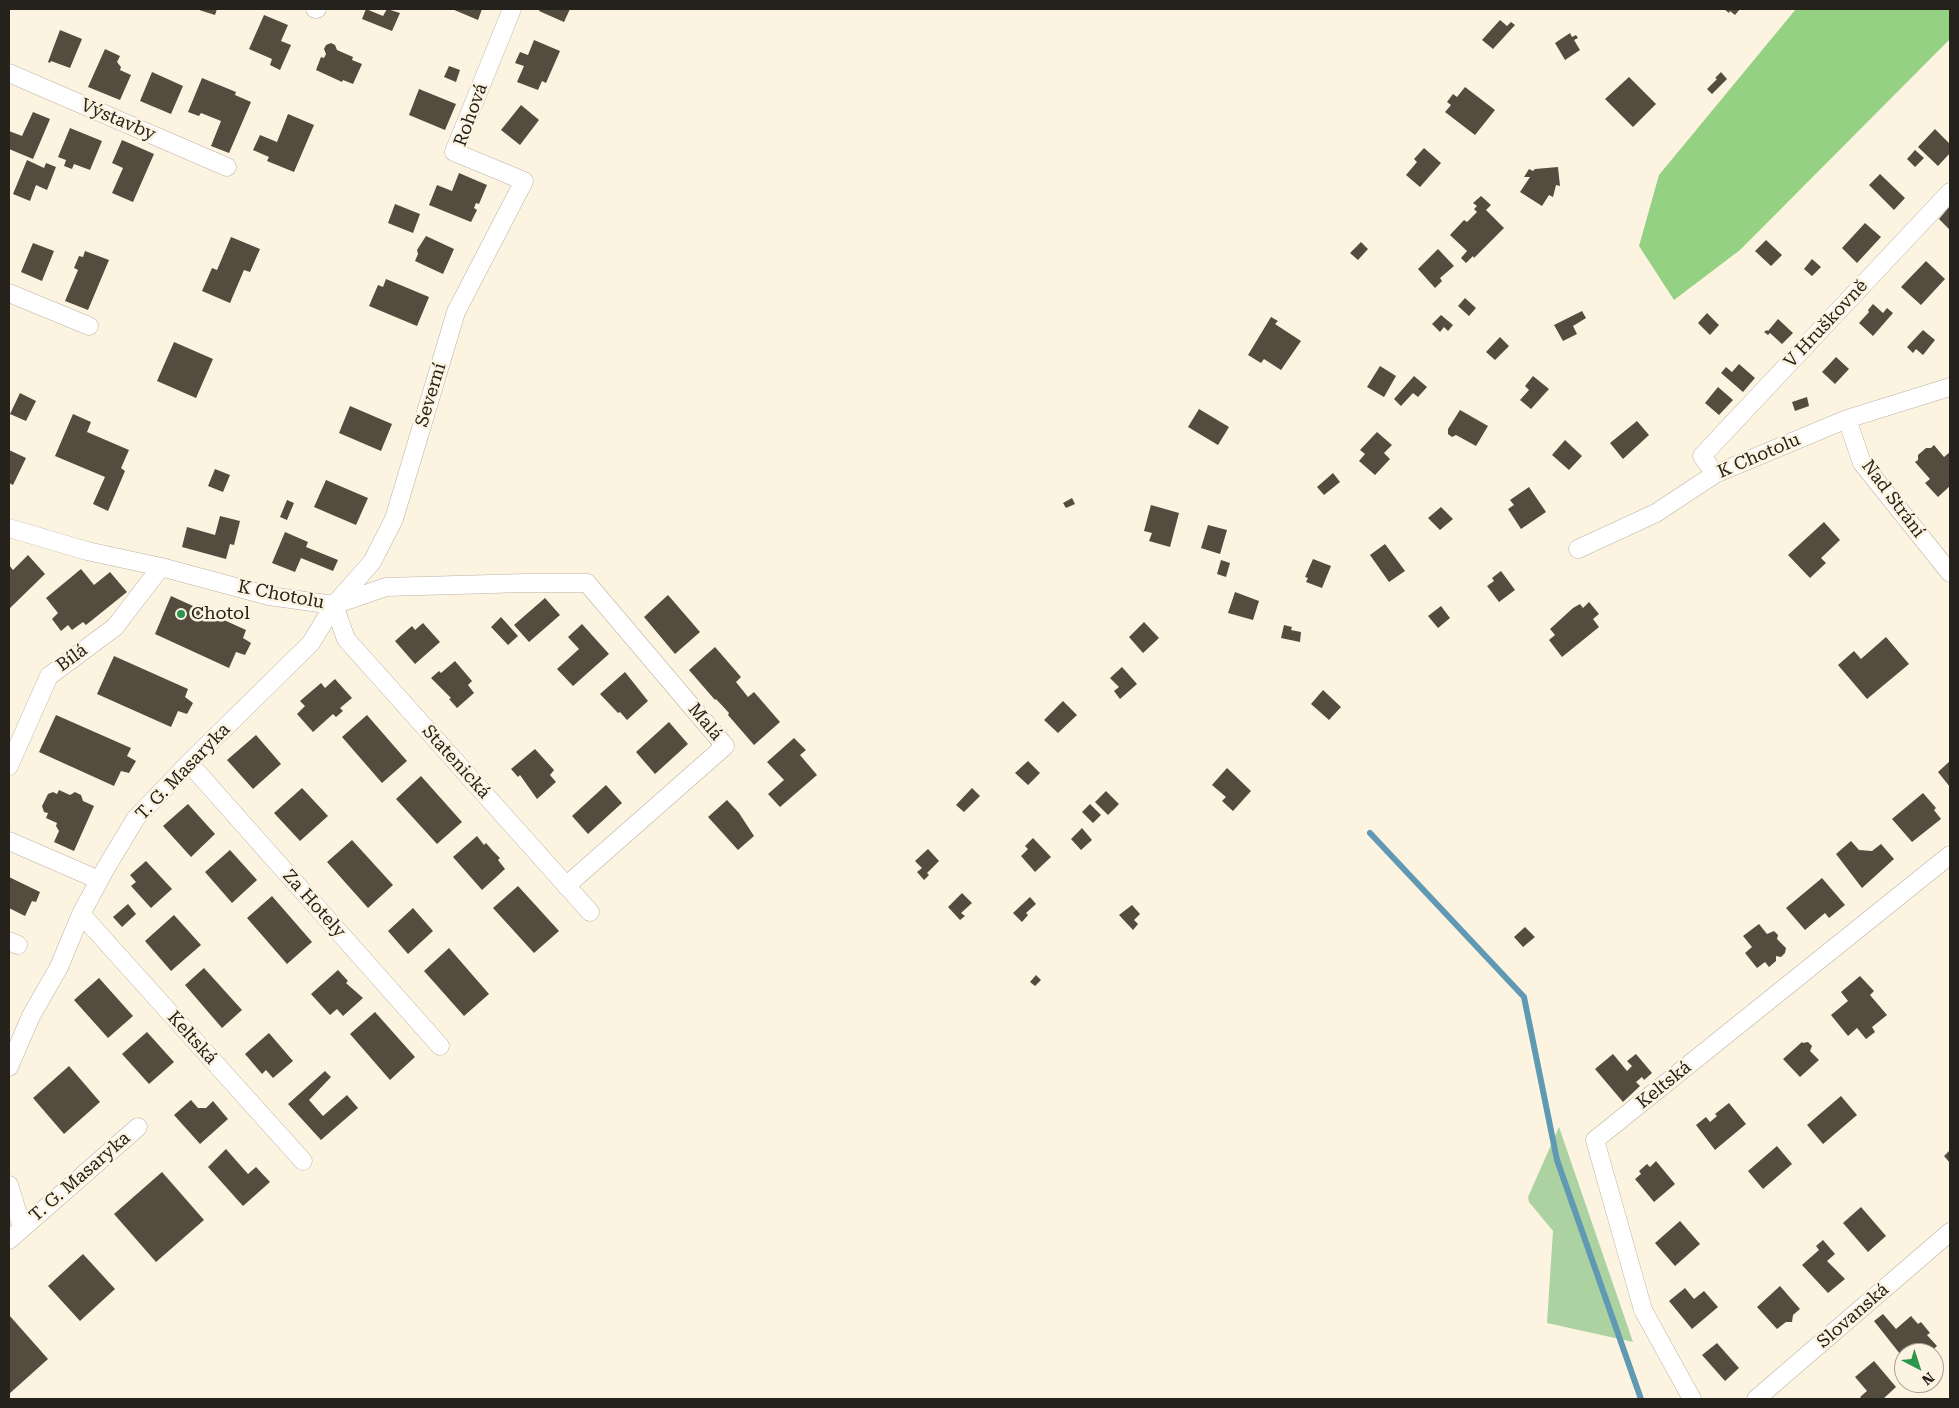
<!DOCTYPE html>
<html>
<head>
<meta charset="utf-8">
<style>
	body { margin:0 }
	#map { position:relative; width:1959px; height:1408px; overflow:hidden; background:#fdf3e1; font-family:"Roboto Serif",serif }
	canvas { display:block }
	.frame { position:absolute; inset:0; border:10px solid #25211b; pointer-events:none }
	.north { position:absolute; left:1894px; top:1343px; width:50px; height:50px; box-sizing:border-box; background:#fdf3e1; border:1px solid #a79f92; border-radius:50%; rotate:140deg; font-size:14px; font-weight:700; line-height:20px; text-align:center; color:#25211b }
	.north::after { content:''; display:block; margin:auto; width:18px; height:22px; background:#2d964d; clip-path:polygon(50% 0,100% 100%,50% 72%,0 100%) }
</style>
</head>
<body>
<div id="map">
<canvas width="1959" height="1408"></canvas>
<div class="frame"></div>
<div class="north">N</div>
</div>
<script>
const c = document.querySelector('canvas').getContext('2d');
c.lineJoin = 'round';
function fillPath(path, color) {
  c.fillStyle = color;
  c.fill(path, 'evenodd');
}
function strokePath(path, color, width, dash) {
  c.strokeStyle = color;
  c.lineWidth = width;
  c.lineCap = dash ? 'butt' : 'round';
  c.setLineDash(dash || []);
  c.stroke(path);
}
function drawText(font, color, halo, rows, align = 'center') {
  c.font = font + ' "Roboto Serif",serif';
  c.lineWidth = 5;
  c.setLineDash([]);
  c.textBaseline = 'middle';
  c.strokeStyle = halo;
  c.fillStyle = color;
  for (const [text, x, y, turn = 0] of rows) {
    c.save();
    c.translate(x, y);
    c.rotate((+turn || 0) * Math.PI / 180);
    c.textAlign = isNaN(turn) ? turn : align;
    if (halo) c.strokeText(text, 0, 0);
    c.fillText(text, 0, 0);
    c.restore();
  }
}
fillPath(new Path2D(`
	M1559,1127L1633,1342L1547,1323L1553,1231L1529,1202L1528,1197Z`), '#abd2a0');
fillPath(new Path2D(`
	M1796,9H1950V39L1740,250L1674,300L1639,246L1659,175Z`), '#94d182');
strokePath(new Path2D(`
	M1370,833L1524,997L1557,1160L1641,1399`), '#5f99b3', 6);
fillPath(new Path2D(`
	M196,9H217L215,15Z
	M366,9L383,16L387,9L400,13L392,31L362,19Z
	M452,9H482L478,20Z
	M540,9H570L564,22L539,11Z
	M1724,9H1740L1735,15L1730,11L1729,13Z
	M264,15L288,25L281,41L291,45L280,70L270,65L272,59L249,49Z
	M1500,20L1507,26L1511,22L1515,25L1493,49L1482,40Z
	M60,30L82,39L70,68L51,61L50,63L48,62Z
	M1570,33L1572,37L1576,35L1578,38L1574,40L1580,50L1565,60L1555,43Z
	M534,40L560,51L546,83L542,81L538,90L517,82L524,66L515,63L520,52L528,55Z
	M331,43L335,45L337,50L353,57L352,60L362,64L353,84L343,80L342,82L316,70L321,57L324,58L326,54L324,49L326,45Z
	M105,49L120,56L117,62L121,67L120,70L131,75L120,100L88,87Z
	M449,66L460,70L456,82L444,77Z
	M152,72L183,86L171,114L140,101Z
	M1721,72L1727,79L1712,94L1707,89L1717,79L1715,78Z
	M1629,77L1656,104L1633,127L1605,99Z
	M202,78L236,92L235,95L251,102L229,153L211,146L221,121L201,113L199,116L188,112Z
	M1465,87L1495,110L1475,135L1445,112L1451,105L1447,102L1453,94L1457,97Z
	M419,89L456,104L445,130L409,115Z
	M521,105L539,120L520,145L501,130Z
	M33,112L50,119L33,159L9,149V131L22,136Z
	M288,114L314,125L294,172L267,161L269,157L253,150L260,135L277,142Z
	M70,128L102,141L90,170L74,164L72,169L64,166L66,160L58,157Z
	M1935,129L1950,144V153L1938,166L1918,147Z
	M122,140L154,154L133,202L112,193L123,168L112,163Z
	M1424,148L1441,163L1420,187L1406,175L1417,162L1414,159Z
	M1915,150L1924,158L1915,167L1907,159Z
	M27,160L44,168L46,163L56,167L47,190L36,185L30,201L13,194Z
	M1558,167L1560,186L1556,185L1553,197L1549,195L1542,206L1520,192L1530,177H1524L1529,169L1533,171L1535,169Z
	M459,173L487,185L479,204L476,203L474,208L477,210L471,222L429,205L437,185L452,191Z
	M1880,174L1905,198L1894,210L1869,185Z
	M1481,196L1491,205L1486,210L1504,228L1474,258L1473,256L1466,263L1461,258L1467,251L1450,235L1464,220L1467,222L1477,212L1474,209L1477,206L1473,203Z
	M395,204L420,214L413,233L388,223Z
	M1950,206V230L1939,219Z
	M1865,223L1881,237L1857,263L1842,248Z
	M426,236L454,249L443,274L415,261L418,254L417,250Z
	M231,237L260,249L250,272L244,270L230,303L202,291L212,268L217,270Z
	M1766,240L1782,255L1771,266L1755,251Z
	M1361,242L1368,249L1358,260L1350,253Z
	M33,243L54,251L42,281L21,272Z
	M1438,249L1454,266L1440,278L1442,281L1435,288L1418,269Z
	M85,251L109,260L88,310L65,301L78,270L74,268L79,256L83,257Z
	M1812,259L1821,267L1812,276L1804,269Z
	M1926,261L1945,279L1921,305L1901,287Z
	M386,279L429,297L417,326L369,306L378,285L383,287Z
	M1465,298L1476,308L1469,316L1458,306Z
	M1873,304L1883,313L1887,308L1893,313L1873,336L1859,323L1869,312L1868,310Z
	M1582,311L1586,318L1573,326L1577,334L1563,341L1554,325Z
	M1707,313L1719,325L1710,335L1698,323Z
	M1441,315L1453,325L1448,331L1444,327L1440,332L1432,324Z
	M1271,317L1278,321L1275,324L1301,341L1281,370L1264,359L1261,363L1248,355Z
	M1778,319L1793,333L1782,344L1770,333L1768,335L1764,332L1767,330L1768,331Z
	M1923,330L1935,340L1923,355L1916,349L1913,353L1907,347Z
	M1500,337L1509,346L1495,360L1486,352Z
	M174,342L213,359L196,398L157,381Z
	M1836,357L1849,369L1835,384L1822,372Z
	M1739,364L1755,378L1743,392L1721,373L1726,367L1732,372Z
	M1380,366L1396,376L1384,397L1367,387Z
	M1414,376L1427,387L1418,397L1413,393L1401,406L1394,399Z
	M1533,376L1549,389L1531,409L1520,400L1529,390L1525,386Z
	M1718,387L1733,400L1719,415L1705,403Z
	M20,393L36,401L26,421L10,414Z
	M1807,397L1809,406L1795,411L1792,402Z
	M350,406L392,424L381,451L339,433Z
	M1199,409L1229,427L1218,445L1188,427Z
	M1460,410L1488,426L1476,446L1456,435L1452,437L1448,434V429Z
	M73,414L91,422L87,432L129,450L121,468L125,471L108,511L93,504L105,477L55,456Z
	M1637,421L1649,435L1623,459L1610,443Z
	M1377,432L1392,445L1384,453L1390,459L1375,475L1359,461L1365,454L1360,450Z
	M1565,440L1582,456L1569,470L1552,455Z
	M1934,445L1944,457L1950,452V486L1938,497L1925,483L1930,479L1915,462L1918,460V455L1926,448H1931Z
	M9,450L26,458L13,485L9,483Z
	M215,469L230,475L223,492L208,486Z
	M1333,473L1340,482L1324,495L1317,487Z
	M326,480L368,498L356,525L314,507Z
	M1529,487L1546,512L1521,529L1508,509L1514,505L1510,500Z
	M1072,498L1075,504L1066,508L1063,503Z
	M287,500L294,503L287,520L280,517Z
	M1151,505L1179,513L1170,547L1149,541L1152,533L1144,531Z
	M1441,507L1453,519L1440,530L1428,518Z
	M220,516L240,521L234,545L230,544L226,559L182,547L187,527L215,535Z
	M1824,522L1840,540L1821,558L1826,563L1810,578L1788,555Z
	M1208,525L1227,530L1220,554L1201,548Z
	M285,532L308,542L306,547L338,560L333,571L301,558L295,572L272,563Z
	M1385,544L1405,571L1389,582L1370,555Z
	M28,555L45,574L9,609V565L13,570Z
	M1313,559L1331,566L1322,588L1306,582L1308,578L1305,577Z
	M1221,560L1230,563L1226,577L1217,574Z
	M81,569L94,585L110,572L127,592L86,625L83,622L72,630L68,625L61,631L52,619L58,613L46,598Z
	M1501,571L1515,590L1499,602L1487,586L1494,581L1492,578Z
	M1235,592L1259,601L1253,620L1228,613Z
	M668,595L700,632L675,654L644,617Z
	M171,596L246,630L243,638L251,643L245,655L236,652L229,668L155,634Z
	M545,598L560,615L529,642L514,625Z
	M1589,602L1599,614L1593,619L1599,627L1562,657L1549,640L1555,635L1550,629L1573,608L1580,604L1583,608Z
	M1441,606L1450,618L1438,628L1428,616Z
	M501,617L518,636L508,645L491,627Z
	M1144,622L1159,638L1143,653L1129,637Z
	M423,623L440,642L415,664L395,641L412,626L415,630Z
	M582,624L609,654L573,686L557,669L579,649L568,637Z
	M1284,625L1292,627L1291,630L1301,632L1300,642L1281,638Z
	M1886,637L1909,664L1867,699L1838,665L1854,651L1861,659Z
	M715,647L741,677L736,682L748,697L754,692L780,722L754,745L728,715L729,713L716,699L715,700L689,670Z
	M114,656L188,689L185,697L193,703L187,714L178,711L171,727L97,694Z
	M455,661L472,681L468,685L474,693L457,708L449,699L451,698L431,678L439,671L441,673Z
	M1122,667L1137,684L1120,699L1114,691L1119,687L1110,678Z
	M625,672L648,701L627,720L620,712L618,713L600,694Z
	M335,679L352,698L340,708L343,711L336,717L333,714L313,732L297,714L305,706L300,701L321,683L325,688Z
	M1323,690L1341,707L1329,720L1311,704Z
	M1063,701L1077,715L1058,733L1044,720Z
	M56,715L131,748L127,756L136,761L129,773L121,771L114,786L39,752Z
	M367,715L407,761L382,783L342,737Z
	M669,722L688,744L655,774L636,752Z
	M256,735L281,764L253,789L227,760Z
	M794,738L806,750L800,755L817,775L780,807L768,794L784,780L767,762Z
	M535,749L554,770L550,775L556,782L537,799L520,775L518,777L511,769Z
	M1028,761L1040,773L1028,785L1015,773Z
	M1950,761V787L1938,772Z
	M1227,768L1251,791L1233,811L1222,801L1226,797L1212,785Z
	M421,776L462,822L437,844L396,799Z
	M606,785L622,803L588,834L572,816Z
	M302,788L328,816L300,841L274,813Z
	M972,788L980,796L964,812L956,805Z
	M59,790L70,795L75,792L81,795L83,801L94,806L74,851L54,842L59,831L56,826L57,823L46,818L48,813L44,812L42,806L48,794L53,792L57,794Z
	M1106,791L1119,804L1108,815L1095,802Z
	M1923,793L1936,808L1934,810L1941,819L1912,842L1892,819Z
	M727,800L739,813L754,836L738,850L708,817Z
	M188,804L215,834L191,857L163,826Z
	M1090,804L1101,815L1093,823L1082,812Z
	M1082,828L1092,840L1081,850L1071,839Z
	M477,836L484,845L486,843L493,851L500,858L498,860L505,869L482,890L453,857Z
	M1033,838L1051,857L1035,872L1021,856L1028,849L1025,846Z
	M352,840L393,885L368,908L327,862Z
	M1851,841L1859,850L1872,851L1881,844L1894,859L1862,888L1836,854Z
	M928,849L939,861L927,873L929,875L924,880L917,872L922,868L915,861Z
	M230,850L257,880L232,903L205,872Z
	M146,861L172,889L151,908L131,886L136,882L130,875Z
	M9,877L40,892L36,902L32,901L25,916L9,908Z
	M1822,878L1845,905L1829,918L1825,913L1805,930L1786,908Z
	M518,886L559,931L534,953L493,908Z
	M962,893L972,903L961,913L965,916L960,920L948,907Z
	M272,896L312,942L287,964L247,918Z
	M1030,897L1036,904L1026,913L1028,915L1022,922L1013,913Z
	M128,904L136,914L122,927L113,917Z
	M1132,905L1140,914L1134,920L1138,924L1133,930L1119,915Z
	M413,908L433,931L408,954L388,931Z
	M174,915L201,945L171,971L145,941Z
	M1759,924L1767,934L1774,931L1778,935L1777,939L1786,948L1785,953L1781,957L1776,956V961L1769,967L1765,962L1757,968L1745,953L1752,947L1743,936Z
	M1525,927L1535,937L1523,947L1514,937Z
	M449,948L489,994L464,1016L424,971Z
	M204,968L242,1010L222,1028L185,985Z
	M338,970L348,981L346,983L363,998L343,1016L337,1009L330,1015L311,994Z
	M1036,975L1041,980L1035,986L1030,982Z
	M1860,976L1874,991L1870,995L1887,1015L1872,1027L1875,1032L1866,1039L1857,1028L1848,1036L1831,1015L1848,1001L1841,992Z
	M99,978L133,1016L108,1038L74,1000Z
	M375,1012L415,1057L390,1080L350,1034Z
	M147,1032L174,1062L149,1084L122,1054Z
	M269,1033L293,1061L273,1078L266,1070L262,1074L245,1054Z
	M1802,1042L1803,1043L1808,1042L1812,1046L1810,1051L1819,1060L1800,1077L1783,1059Z
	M1613,1054L1627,1071L1632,1066L1627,1061L1636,1054L1652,1073L1644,1080L1642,1077L1636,1082L1640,1086L1623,1102L1595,1069Z
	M69,1066L100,1102L64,1134L33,1098Z
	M325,1071L331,1077L309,1100L323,1116L347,1095L358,1108L321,1140L288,1104Z
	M1841,1096L1857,1115L1823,1144L1807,1125Z
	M191,1100L198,1108H206L213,1101L228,1119L200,1144L174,1115Z
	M1729,1103L1746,1124L1715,1150L1696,1125L1706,1117L1710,1122L1717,1116L1715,1114Z
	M1777,1146L1792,1164L1763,1189L1748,1171Z
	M226,1149L248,1174L256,1167L270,1182L243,1206L208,1167Z
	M1950,1150V1163L1944,1156Z
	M1656,1161L1675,1184L1654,1202L1635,1179L1641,1174L1639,1171L1647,1164L1650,1167Z
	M162,1172L204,1220L156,1262L114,1214Z
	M1861,1207L1886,1236L1868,1252L1843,1223Z
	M1680,1221L1700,1244L1675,1266L1655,1243Z
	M1823,1240L1835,1254L1827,1261L1845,1279L1828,1293L1802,1265L1819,1250L1816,1246Z
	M83,1254L115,1289L80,1321L48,1286Z
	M1780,1286L1800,1309L1793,1315L1792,1322H1786L1777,1329L1757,1307Z
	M1685,1288L1694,1299L1704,1291L1718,1307L1692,1329L1669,1301Z
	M1883,1314L1896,1329L1911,1316L1918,1324L1921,1322L1930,1333L1927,1335L1937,1346L1929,1353H1904V1359L1874,1321Z
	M9,1315L48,1359L9,1394Z
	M1717,1343L1739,1368L1725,1381L1702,1355Z
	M1874,1361L1896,1387L1883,1399H1862L1860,1397L1867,1391L1855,1377Z`), '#544c3e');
const minor = new Path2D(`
	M315,9H317
	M9,73L227,167
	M9,293L89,326
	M1847,419L1862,463L1950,573
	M1715,474L1702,456L1950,192
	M9,528L87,551L161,567L269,596L334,605L386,587L526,583H587L725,746L566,886
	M1578,549L1656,513L1715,474L1847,419L1950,387
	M334,605L346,639L590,912
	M189,763L440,1046
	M9,766L49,676L115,627L161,567
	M9,841L99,880
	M81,914L303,1161
	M9,941L18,945
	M9,1067L31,1016L59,967L81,914L107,866L136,818L189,763L311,643L334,605L372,562L394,519L456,312L524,181L454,152L512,9
	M9,1185L22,1227
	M9,1240L138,1127
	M1692,1399L1643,1310L1595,1140L1950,855
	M1756,1399L1950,1232`);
strokePath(minor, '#bbb2a1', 19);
strokePath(minor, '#fff', 18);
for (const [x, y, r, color] of [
	[181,614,5,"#2d964d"]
]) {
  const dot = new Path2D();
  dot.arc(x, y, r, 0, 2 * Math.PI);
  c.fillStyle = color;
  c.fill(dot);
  strokePath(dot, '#fdf3e1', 2);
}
drawText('18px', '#25211b', '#fdf3e1', [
	["Rohová",471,115,-70],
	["Výstavby",118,120,23],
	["V Hruškovně",1826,324,-47],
	["Severní",431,395,-73],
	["K Chotolu",1759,456,-23],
	["Nad Strání",1893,499,53],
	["K Chotolu",281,595,11],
	["Bílá",72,658,-36],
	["Malá",705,722,50],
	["Statenická",456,762,48],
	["T. G. Masaryka",183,772,-46],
	["Za Hotely",314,904,48],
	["Keltská",192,1038,48],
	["Keltská",1664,1085,-39],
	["T. G. Masaryka",80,1177,-41],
	["Slovanská",1853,1316,-41]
]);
drawText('18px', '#25211b', '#fdf3e1', [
	["Chotol",191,614]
], 'left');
</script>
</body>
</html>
